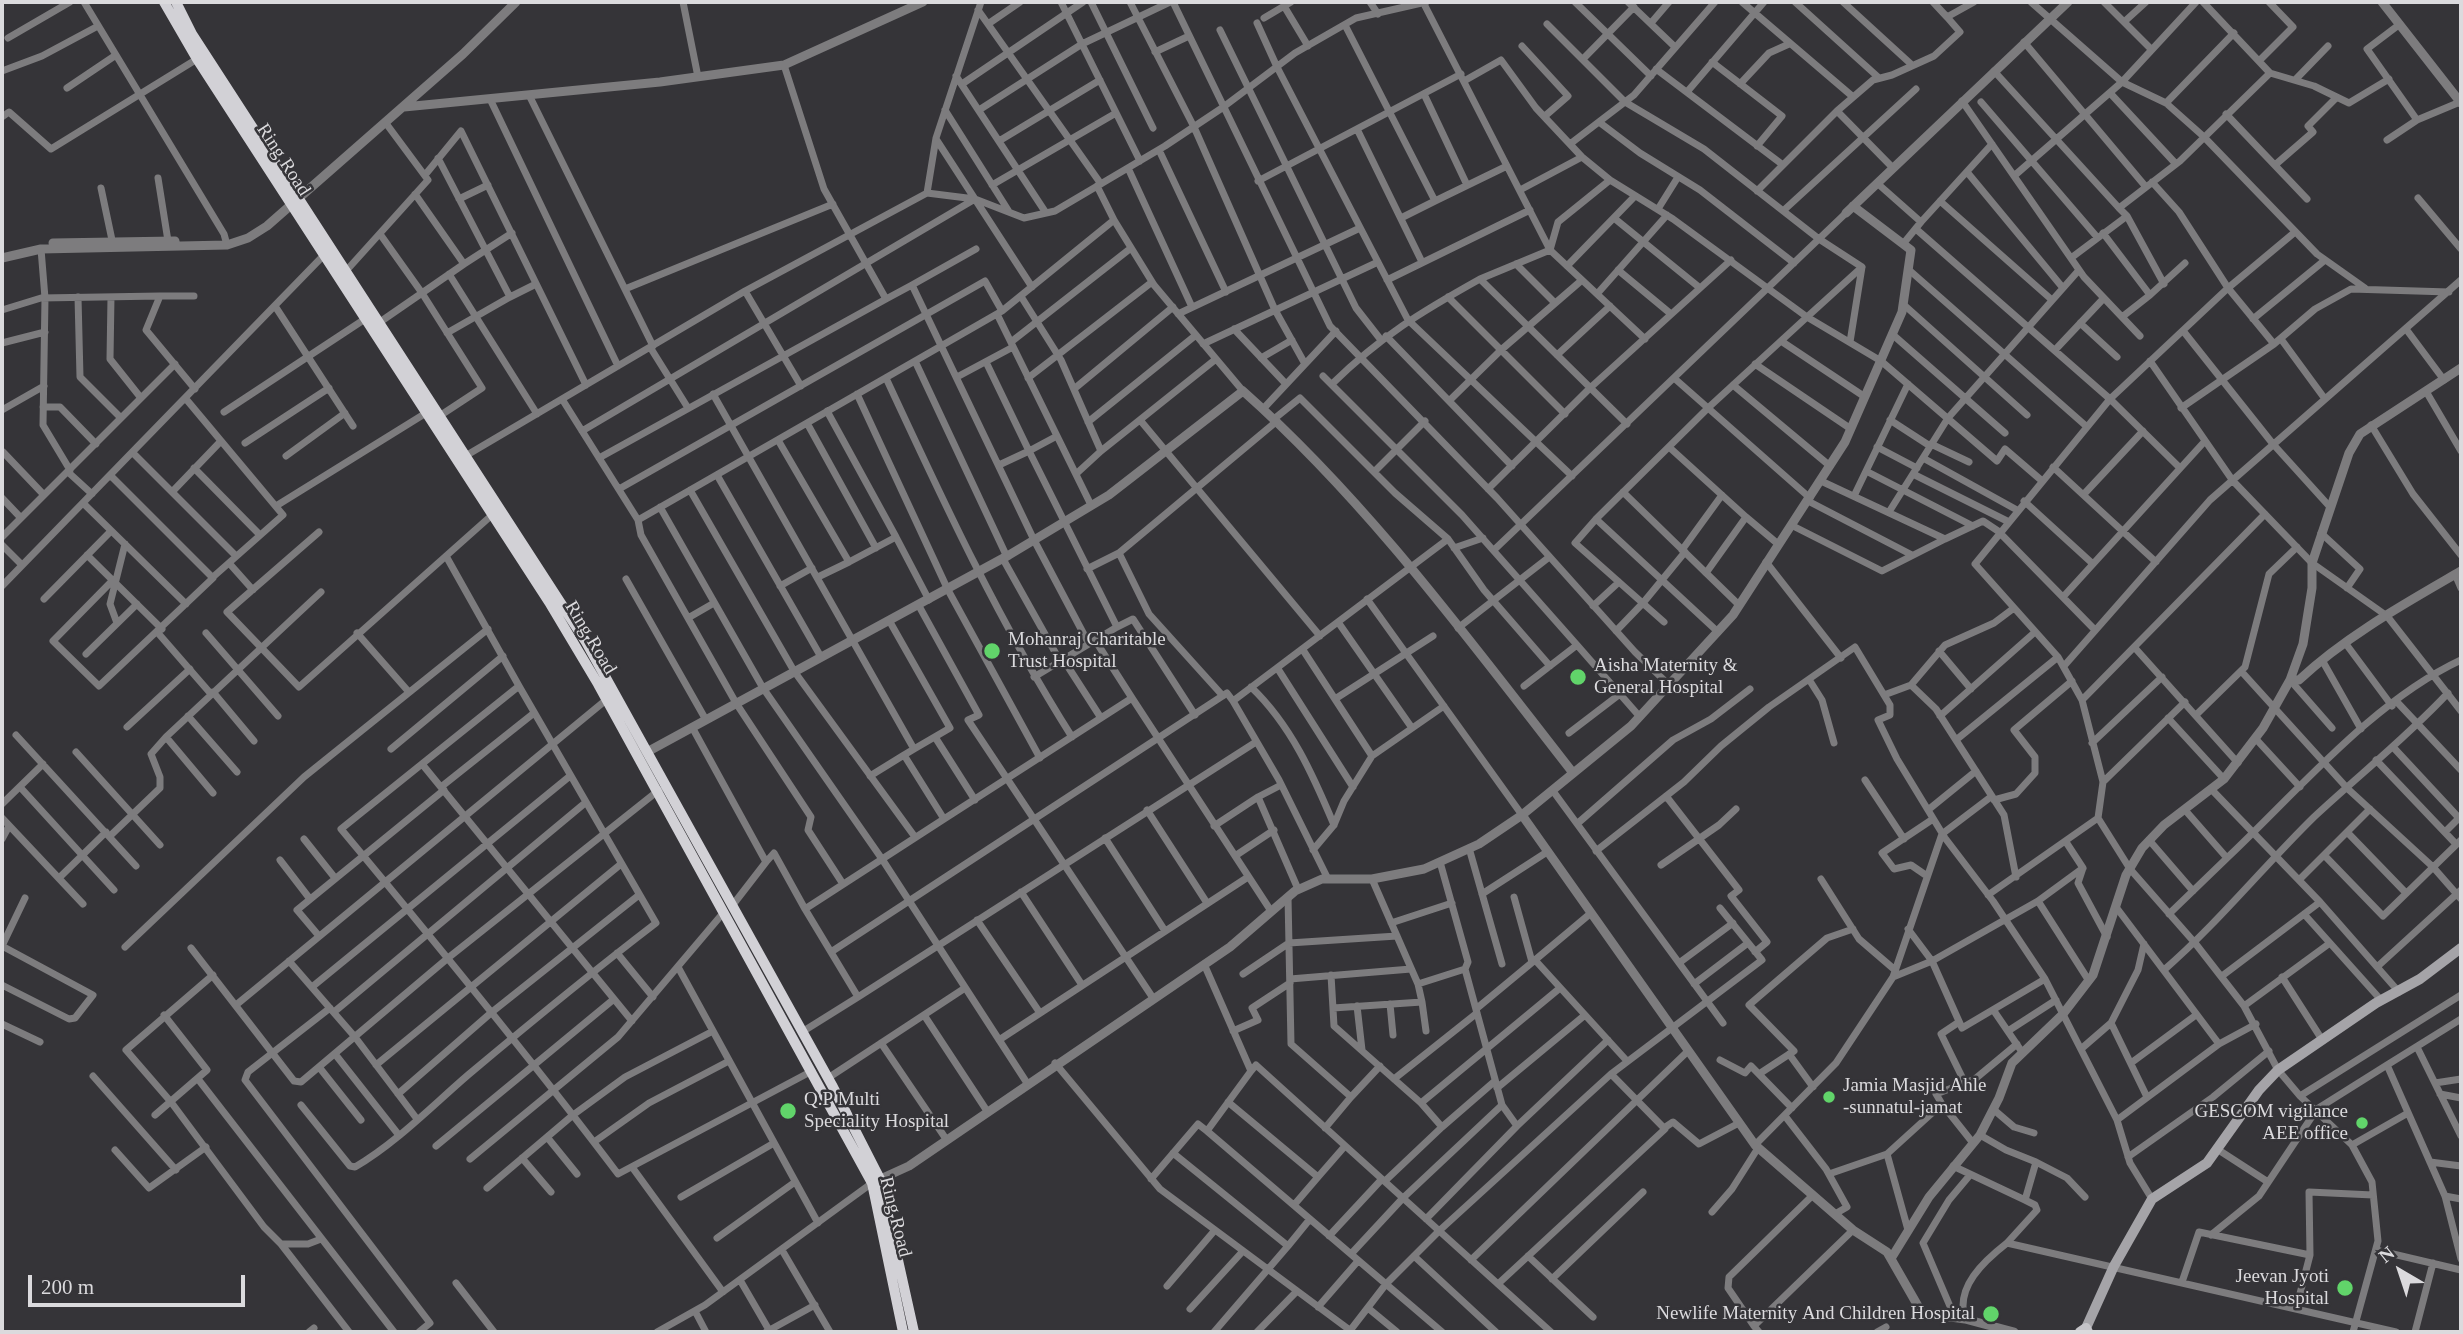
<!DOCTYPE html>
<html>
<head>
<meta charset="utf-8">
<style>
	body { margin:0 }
	#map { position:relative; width:2463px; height:1334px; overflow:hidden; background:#353438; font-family:"Times New Roman",serif }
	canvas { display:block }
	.frame { position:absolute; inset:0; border:4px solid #dbdadd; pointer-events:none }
	.north { position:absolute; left:2365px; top:1236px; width:70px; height:70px; -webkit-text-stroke:5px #353438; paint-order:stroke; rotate:321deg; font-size:19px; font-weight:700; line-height:28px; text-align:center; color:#dbdadd }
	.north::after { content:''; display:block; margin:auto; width:24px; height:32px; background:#dbdadd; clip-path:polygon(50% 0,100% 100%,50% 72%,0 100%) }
	.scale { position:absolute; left:28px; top:1275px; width:217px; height:32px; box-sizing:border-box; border:4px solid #dbdadd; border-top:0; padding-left:9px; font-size:21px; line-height:24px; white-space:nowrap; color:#dbdadd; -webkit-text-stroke:5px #353438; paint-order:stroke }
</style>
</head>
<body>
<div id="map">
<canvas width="2463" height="1334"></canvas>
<div class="frame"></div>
<div class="north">N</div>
<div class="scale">200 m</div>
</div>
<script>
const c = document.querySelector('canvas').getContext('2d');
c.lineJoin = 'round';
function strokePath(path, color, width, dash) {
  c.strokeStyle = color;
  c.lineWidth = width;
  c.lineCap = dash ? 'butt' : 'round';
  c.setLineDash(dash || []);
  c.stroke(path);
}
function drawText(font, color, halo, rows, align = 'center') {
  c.font = font + ' "Times New Roman",serif';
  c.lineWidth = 5;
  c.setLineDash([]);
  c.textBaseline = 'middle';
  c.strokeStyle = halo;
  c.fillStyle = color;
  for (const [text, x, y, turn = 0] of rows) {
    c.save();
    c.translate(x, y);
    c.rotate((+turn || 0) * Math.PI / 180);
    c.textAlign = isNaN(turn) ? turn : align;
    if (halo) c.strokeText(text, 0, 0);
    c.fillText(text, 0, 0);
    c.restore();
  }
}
strokePath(new Path2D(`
	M84,2L224,234L227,245
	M683,2L698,77
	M1061,2L1140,161
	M1091,2L1153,128
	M1130,2L1194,127L1275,310L1305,364
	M1173,2L1330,326L1497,498L1635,652L1669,685
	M1370,2L1378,14
	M1423,2L1550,250L1645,339
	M1575,2L1651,76
	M1628,2L1675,47
	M1742,2L1852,96
	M1795,2L1878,77
	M1843,2L1912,65
	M1933,2L1947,17L1974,2
	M2031,2L2122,82L2166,103L2203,136L2317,254L2365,288
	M2104,2L2151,49
	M2203,2L2270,73L2314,86L2349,103L2389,79
	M1284,6L1308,46
	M978,10L1101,184
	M1264,18L1291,2
	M2124,22L2146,2
	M1257,23L1277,67L1408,320L1572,476
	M1651,23L1669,2
	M988,24L1020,2
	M1547,24L1625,102L1704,149L1819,239L1862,267L1850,342
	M2400,24L2367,49L2417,120L2460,102
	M1345,25L1435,201L1507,166
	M1220,30L1356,308L1381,340
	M8,38L70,2
	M2024,42L2146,187
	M1522,46L1568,96L1545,116
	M1155,52L1189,36
	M1583,59L1634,7
	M2259,61L2293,27L2269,2
	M1712,62L1782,116L1757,146
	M784,65L824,189L886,299L912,285L1034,540L1089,644
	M1656,69L1783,165
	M2,71L42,56L98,26
	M1994,71L2119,208
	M956,76L1046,213
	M2295,80L2328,46
	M1464,81L1501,60L1536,108L1582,157L1610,180L1673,219L1807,317L1862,267
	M962,84L1083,2
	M1740,84L1769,53L1789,44
	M67,88L116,55
	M1687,92L1764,2
	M2110,93L2176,164
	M1424,94L1467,185
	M529,95L653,346
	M490,99L618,366
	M1962,101L2084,277L2140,336
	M1981,102L2097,237
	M2166,103L2234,33
	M945,110L1008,210
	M979,110L1082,44L1170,2
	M1837,111L1873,80L1892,75L1934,56L1960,32L1947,17
	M2226,114L2307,199
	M2,117L9,112L51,149L197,59
	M1599,122L1640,153L1700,190L1794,263
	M1357,129L1422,262
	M936,139L1032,287
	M2387,140L2417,120
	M999,141L1100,80
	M1570,144L1634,95L1715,2
	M1159,150L1226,292
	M438,158L510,297L536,284
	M2275,165L2313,132L2308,126L2336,98
	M1128,168L1192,307
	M1967,172L2063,288
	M425,175L461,131L586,385
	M2014,176L2122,82L2196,2
	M158,178L168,241
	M1258,181L1461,74
	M2152,182L2179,212L2228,288L2274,344
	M1877,183L1921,222L1903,244
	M992,185L1116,113
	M101,188L112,240
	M1520,190L1582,157
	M1757,191L1837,111L1893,168
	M927,193L936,138L981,2
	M2418,198L2461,249
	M459,199L488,185
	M1940,201L2052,300
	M1658,209L1678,177
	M1783,211L1916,89
	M2127,216L2164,284
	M1401,218L1435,201
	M1614,218L1700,288
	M1114,220L1154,285L1243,391
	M1921,222L1992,144
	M1916,229L2110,399L2180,468
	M2295,232L2228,288L2110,399L1975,564L2058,657L2082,700L2103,782L2098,818L2130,869L2195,943L2244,1006L2278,1070L2300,1096L2352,1145L2372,1182L2378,1241L2353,1332
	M2103,233L2150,295L2185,263
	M380,234L422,293L482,388L441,415
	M41,249L45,298L43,425L70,470
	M2071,258L2127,216L2119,208L2180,161L2270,73
	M464,264L512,233
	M1516,264L1555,303
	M1567,266L1635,196
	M1908,269L2086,426
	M1618,270L1671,314
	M346,271L428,180L385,122
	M449,274L537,414
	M1480,279L1550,250L1558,222L1610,180
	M1387,280L1530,210
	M912,285L976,249
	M625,289L833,204
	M745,291L801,386
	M1597,294L1667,215
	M194,296H160L146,330L195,389
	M78,297L80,377L121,418
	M111,297L110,359L141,398
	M1448,297L1565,414
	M1022,298L1061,360L1101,451L1076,474
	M1903,304L2027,415
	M275,306L353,426
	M2,310L41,298L160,296
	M997,314L1091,505
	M1178,314L1360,228
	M2122,317L2150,295
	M2253,319L2325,260
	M380,322L464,264L415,194
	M2080,323L2117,357
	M1234,329L1286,384
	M2406,329L2444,380
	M2184,332L2273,444L2330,507
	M447,333L510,297
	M1892,334L2005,433
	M1386,336L1512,466
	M2281,339L2325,399
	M1781,341L1865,397
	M1011,342L1131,248
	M2,343L45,332
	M1203,344L1378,262
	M650,347L688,408
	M2055,350L2104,298
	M1557,355L1610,306
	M1261,358L1292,340
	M915,361L1007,557
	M2150,361L2233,481L2312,563L2387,616L2461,711
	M986,362L1029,451L1057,436
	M1755,364L1851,429
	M1323,376L1462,515L1577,645
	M957,377L1013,347
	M886,378C943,501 999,622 1072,737
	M1028,378L1152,282
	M1674,378L1810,498
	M1332,384C1381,336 1421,312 1480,279L1627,424
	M1733,385L1830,466
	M1074,389L1173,307
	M2427,393L2461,451
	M713,394L914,749L904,755L944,819L805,909L858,997L802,1032
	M857,394L948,590L1040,758
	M186,399L283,515L213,577
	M562,399L638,520L1002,311L1114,220L1097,186
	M1449,401L1501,350L1582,280
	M43,407H60L96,444
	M2181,408L2274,344L2315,309L2351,289L2449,292
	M1263,409L1336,331
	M2,410L44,386
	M827,411L896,537
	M224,412L365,319
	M1274,419L1300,398L1395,493L1448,539L1484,590L1550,666
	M1140,420L1320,636
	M1890,420L1930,446
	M1088,422L1196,335
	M807,423L876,548
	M2371,425L2413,494L2461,555
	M582,431L975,199
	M778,440L849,562L818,577
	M245,443L329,388
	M1931,444L1969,462
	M1669,447L1746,517
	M1877,447L1917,468
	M1101,451L1216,359
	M3,452L44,495
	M133,453L236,556
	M467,455L745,291L927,193L975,199L1024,218L1055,211L1165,146L1222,108L1295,53L1356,18L1426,2
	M286,456L345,413
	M599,458L886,299
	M1923,458L2017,510
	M999,465L1029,451L1117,627L1133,619L1195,715
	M2053,467L2156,562
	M194,468L260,535
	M1866,471L1973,526
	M68,472L92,494
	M1374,472L1425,421
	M1913,474L2007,521
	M110,475L213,578L99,686L53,641L113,580
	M717,475L821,657
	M1821,481L1945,539L1983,521L1998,531L2095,630
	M619,489L985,281L1002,311
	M1488,489L1590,388L1731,260
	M690,490L794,671L915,837
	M172,492L221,441
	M1623,492L1739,605
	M2085,493L2143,431
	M1854,496L1908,384
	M2,498L21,518
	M1808,501L1912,555
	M2024,501L2093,564
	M83,503L186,604
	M276,506L426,413
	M660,507L763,688L882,859L1027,1083
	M1889,512L1948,418L2079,270
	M1596,519L1575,543L1664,622
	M638,520L641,535L736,703L811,817L808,830L843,884
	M1793,526L1882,571L1945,539
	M319,532L227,612L299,687L492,515
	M2321,533L2360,569L2347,588
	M2,537L175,364
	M2,545L22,565
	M1454,548L1483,538
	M1494,550L1846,213
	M1682,550L1722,495
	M1119,553L1149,614L1223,696
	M87,555L162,629
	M446,556L519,686
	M1003,559L1060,661
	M849,562L896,537L929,600
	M1766,562L1841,658
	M229,563L253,590
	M1087,569L1119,553L1277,421
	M1706,573L1746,517L1778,544
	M2455,574L2461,588
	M626,579L706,720
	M2,586L324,255
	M780,586L812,568
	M2063,597L2205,441
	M44,599L111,531
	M1367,599L1522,815
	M919,606L979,715L968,720L1153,998
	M1593,606L1619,582
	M688,618L714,603
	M890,622L950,728L914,749
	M1338,622L1412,728
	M117,623L110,604L125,544
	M1458,628L1548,558
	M1616,631L1643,603L1685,552
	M1718,632L1596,519L1708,408L1807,317L1881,361L1997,461L2005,449L2041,480
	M158,633L211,694
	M206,633L278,716
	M357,633L408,691
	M1095,640L1132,698
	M2346,644L2392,706
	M2135,648L2238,763
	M1303,650L1372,756
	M1939,651L1971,689
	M86,654L137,604
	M1063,659L1101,718
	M2322,660L2361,729
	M2064,666L2210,500L2461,280
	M1278,669L1353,787
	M2241,671L2348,789L2433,867L2461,899
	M1034,677L1117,627
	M2290,680L2332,728
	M1810,681L1822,700L1834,743
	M1911,685L1945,645L1994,623L2014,608
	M1524,686L1577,645L1640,717
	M1251,687C1291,725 1313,775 1334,825
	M213,692L254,741
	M1884,695L1911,685L1936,709L2004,815L2016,877
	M1335,699L1433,636
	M2082,700L2265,514
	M1233,701L1279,780L1328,879
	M2397,702L2461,770
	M2196,715L2245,667L2269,574L2297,547
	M188,716L237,772
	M1940,716L2035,632
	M2168,718L2224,779
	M127,727L190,669
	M692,727L766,862L774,853L805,909
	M1569,733L1620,694
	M16,735L136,866
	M935,737L975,800
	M2255,738L2300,787
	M1956,740L2058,657
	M2092,743L2162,677
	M2393,747L2459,818L2445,832
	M391,749L503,656
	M76,752L160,845
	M2376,760L2456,844
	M422,764L632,1021
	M870,776L904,755
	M1865,780L1904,839
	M2103,782L2185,702
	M20,787L114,890
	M441,787L534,713
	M2212,790L2320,902L2399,992
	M1553,791L1723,1023
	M213,793L166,737L321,592
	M1666,796L1739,890L1731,896L1767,942L1755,952
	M1258,797L1281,785
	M1994,800L2016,794L2035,773V757L2014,730L2072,681
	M2,804L43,764
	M1147,810L1207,903
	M1928,810L1976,771
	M2,818L83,904
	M944,819L1132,698L1271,911
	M1578,823L1673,740L1711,719L1750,689
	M1214,826L1258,797L1298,889
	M2347,832L2406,893
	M110,836L160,788V777L151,754L166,737
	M1105,838L1165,931
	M2,839L9,826
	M304,839L335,878
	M2149,840L2193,891
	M2066,842L2083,868L2078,883L2107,937
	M1469,848L1502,964
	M1313,850L1334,825L1344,801L1372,756L1444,706
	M1596,851L1684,782L1721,746L1769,707L1855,647L1890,705V715L1878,720L1897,759L1945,838L1993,901L2045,979L2117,1120L2130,1163L2152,1199
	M2324,855L2383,916L2461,840
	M1235,856L1274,830
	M2227,858C2297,792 2373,701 2461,660
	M280,860L310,899
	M1440,862L1468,962L1465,969
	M1661,865L1719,825L1736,809
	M1927,876L1911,865L1894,869L1882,853L1933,819
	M59,878L106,832
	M1372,879L1418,984L1465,969L1502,1105L1517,1126L1426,1219
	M1821,879L1859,939L1895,970
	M2299,880L2370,809
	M1021,892L1082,985
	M1482,894L1547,852
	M1988,895L2098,818
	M1288,897L1291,1044L1351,1097L1325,1128
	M1514,897L1532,962
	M2038,901L2083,868
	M732,906L766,862
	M2116,907L2219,1044
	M1591,913L1535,960L1627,1061
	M2169,914L2227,858L2185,810
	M2304,914L2381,1000
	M977,920L1040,1013
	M1391,923L1452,903
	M1908,929L1932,961L1962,1028L2045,979
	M319,936L297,910L444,790
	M2,946L93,995L75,1018L69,1019L2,985
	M2,946L25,898
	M125,947L304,777L488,629
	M191,948L294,1081L301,1082L448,958L659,790
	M831,952L1227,693L1233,701L1448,539
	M617,953L653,997
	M289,961L355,1037L417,1119
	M1679,963L1733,923
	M1204,964L1251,1071L1207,1131L1442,1332
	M678,967L818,1223
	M2377,967L2461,890
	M2164,970C2218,923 2263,867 2314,817C2359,775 2406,738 2448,693
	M1243,974L1289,943L1397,936
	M213,975L126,1050L171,1102L264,1227L281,1244H308L321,1239
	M1331,975L1334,1026L1421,1103L1442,1127L1385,1181
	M2222,976L2320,902
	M1893,977L1942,834L1992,796
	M2282,977L2321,1038
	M1290,979L1411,969
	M1694,984L1748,943
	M312,987L570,776
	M858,997L1256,742
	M1422,1002L1426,1031
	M1390,1004L1393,1035
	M236,1005L606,700
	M1357,1006L1362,1050
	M2244,1006L2330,943
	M330,1008L248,1072L245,1080L430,1323L419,1332
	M1333,1008L1422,1002L1418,984
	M1476,1009L1535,960
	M1994,1011L2022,1052
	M334,1012L585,803
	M924,1015L987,1111
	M2111,1023L2138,970L2144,944
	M2,1024L40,1042
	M1233,1031L1258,1020L1252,1008L1290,983
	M2008,1031L2056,1000
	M999,1040L1248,877
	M881,1043L946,1139
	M2417,1047L2461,1136
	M2081,1049L2111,1023L2147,1097
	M335,1054L398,1134
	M1789,1054L1813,1087
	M1720,1060L1745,1073L1751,1066L1792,1108
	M1055,1063L1160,1189L1351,1331
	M2131,1063L2196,1015
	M376,1065L621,864
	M2387,1065L2461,1019
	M319,1067L361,1120
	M1251,1071L1256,1065L1551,1332
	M1759,1074L1794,1051L1749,1005L1827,938L1853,929
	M93,1076L176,1170
	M828,1078L965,988
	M198,1079L394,1332
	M1394,1079L1477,1013
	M1965,1083L1975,1079L2017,1044
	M2435,1083L2461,1079
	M1497,1088L1585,1015
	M398,1094L492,1012L639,895
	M2440,1094L2461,1098
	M2300,1096L2461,995
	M1351,1097L1380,1066
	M1228,1102L1318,1177L1294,1205
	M1421,1103L1560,988
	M1942,1104L1936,1094L1965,1083L1941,1034L1959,1022
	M301,1105L350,1166L355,1167C396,1143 432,1106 468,1075C530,1023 592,972 656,923L519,686L341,829C436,943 529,1056 618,1174L812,1071
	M1993,1109L2014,1127L2034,1133
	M155,1115L207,1070L164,1015
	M1785,1116L1826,1169L1847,1207L1835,1214
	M2117,1120L2219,1044L2256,1024
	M1517,1126L1608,1040
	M1442,1127L1495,1081
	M1664,1128L1673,1122L1699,1144L1739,1123
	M547,1137L577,1174
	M594,1142L649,1103L729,1061
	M1755,1145L1836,1063L1893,977L1932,961L2038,901L2089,981
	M2352,1145L2408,1113
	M436,1146L614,999
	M2217,1149L2268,1182
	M115,1150L149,1188L206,1147
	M1173,1153L1288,1246L1310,1219
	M2128,1157L2213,1097L2269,1051
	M522,1158L551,1192
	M470,1159L618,1037L724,912
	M2036,1162L2067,1178L2085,1197
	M2430,1162L2461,1166
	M1953,1166L2025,1200L2036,1162L2006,1150L1980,1135
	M632,1167L723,1292
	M1829,1174L1887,1154
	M1318,1177L1345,1146
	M1151,1179L1198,1124L1207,1131
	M487,1188L573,1115L625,1077L713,1031
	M2445,1196L2461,1199
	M681,1197L774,1143
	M1712,1212L1732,1189L1758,1148
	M1908,1230L1887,1154L1942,1104L1973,1143
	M2211,1235L2259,1196L2317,1109L2387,1065L2445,1196L2461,1259
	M1329,1236L1382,1179
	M717,1238L795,1182
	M2007,1243L2037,1210L2035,1205L2025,1200
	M281,1244L349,1332
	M782,1250L830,1332
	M2376,1250L2461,1270
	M1351,1254L1403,1198L1502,1105
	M1414,1256L1496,1332
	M1528,1256L1593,1317
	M1471,1260L1688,1051
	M1552,1279L1643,1192
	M740,1280L769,1330
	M2182,1282L2199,1232L2310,1255
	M456,1283L494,1332
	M1498,1284L1665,1129L1611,1074
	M1167,1286L1215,1230
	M1318,1307L1358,1261
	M1368,1308L1397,1332
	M1190,1309L1243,1251
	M2296,1309L2310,1255L2309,1192L2373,1195
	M695,1311L706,1332
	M1955,1318L1923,1243L1949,1200L1970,1175
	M1965,1319C1955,1287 1984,1261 2007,1243L2396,1332
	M1754,1326L1728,1288L1729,1277L1812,1196
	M309,1332L314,1328
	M657,1332L705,1305L872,1183
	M766,1332L815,1305
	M1214,1332L1288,1246
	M1257,1332L1297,1291
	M1349,1332L1386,1284L1439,1231L1611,1074L1762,960L1720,908
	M1759,1332L1754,1326L1757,1323L1853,1230
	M1877,1332L1886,1327
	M2415,1332L2433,1263`), '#7d7c7e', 7);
strokePath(new Path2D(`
	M2382,2L2461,103
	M404,107L660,82L784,65L923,2
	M1846,213L2068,2
	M53,243L175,241
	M2,258L41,249L227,245L248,238L267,226L463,54L516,2
	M2290,680H2299C2346,636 2406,603 2461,571
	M647,752L1009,555L1109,495L1243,391C1369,503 1469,640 1573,773
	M1522,815L1755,1145L1853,1230L1887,1252L1922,1313L1965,1319L2014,1332
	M876,1181L909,1166L1230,947L1295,891L1322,879H1372L1424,869L1479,844L1522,815L1631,726L1733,615L1845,442L1902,312L1911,250L1853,206
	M1892,1257L1929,1197L1980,1135L1999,1098L2012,1063L2063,1014L2093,975L2126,875L2142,848L2164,825L2224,779L2263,728L2290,680L2303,644L2312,588V563L2349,453L2360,434L2461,368`), '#7d7c7e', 9);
strokePath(new Path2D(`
	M2086,1328L2114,1266L2152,1199L2207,1163L2259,1090L2278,1070L2376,1003L2420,979L2461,948`), '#a5a4a8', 10);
strokePath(new Path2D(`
	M2080,1332L2086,1328L2088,1332`), '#c4c3c7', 10);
strokePath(new Path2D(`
	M164,2L197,59L549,602L598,684L872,1183L903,1332
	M176,2L192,34L586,642L833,1087L880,1179L914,1332`), '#d2d1d6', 10);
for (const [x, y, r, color] of [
	[992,651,9,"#61d46a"],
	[1578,677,9,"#61d46a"],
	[1829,1097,7,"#61d46a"],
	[788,1111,9,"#61d46a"],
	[2362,1123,7,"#61d46a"],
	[2345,1288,9,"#61d46a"],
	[1991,1314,9,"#61d46a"]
]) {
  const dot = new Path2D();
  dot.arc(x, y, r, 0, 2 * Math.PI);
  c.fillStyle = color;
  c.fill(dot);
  strokePath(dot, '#353438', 2.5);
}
drawText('19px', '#dbdadd', '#353438', [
	["Ring Road",283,160,57],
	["Ring Road",590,638,59],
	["Ring Road",895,1217,76]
]);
drawText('19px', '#dbdadd', '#353438', [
	["Mohanraj Charitable",1008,640],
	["Trust Hospital",1008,662],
	["Aisha Maternity &",1594,666],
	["General Hospital",1594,688],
	["Jamia Masjid Ahle",1843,1086],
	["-sunnatul-jamat",1843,1108],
	["Q.P Multi",804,1100],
	["Speciality Hospital",804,1122],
	["GESCOM vigilance",2348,1112,"right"],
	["AEE office",2348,1134,"right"],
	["Jeevan Jyoti",2329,1277,"right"],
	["Hospital",2329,1299,"right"],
	["Newlife Maternity And Children Hospital",1975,1314,"right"]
], 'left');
</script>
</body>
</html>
